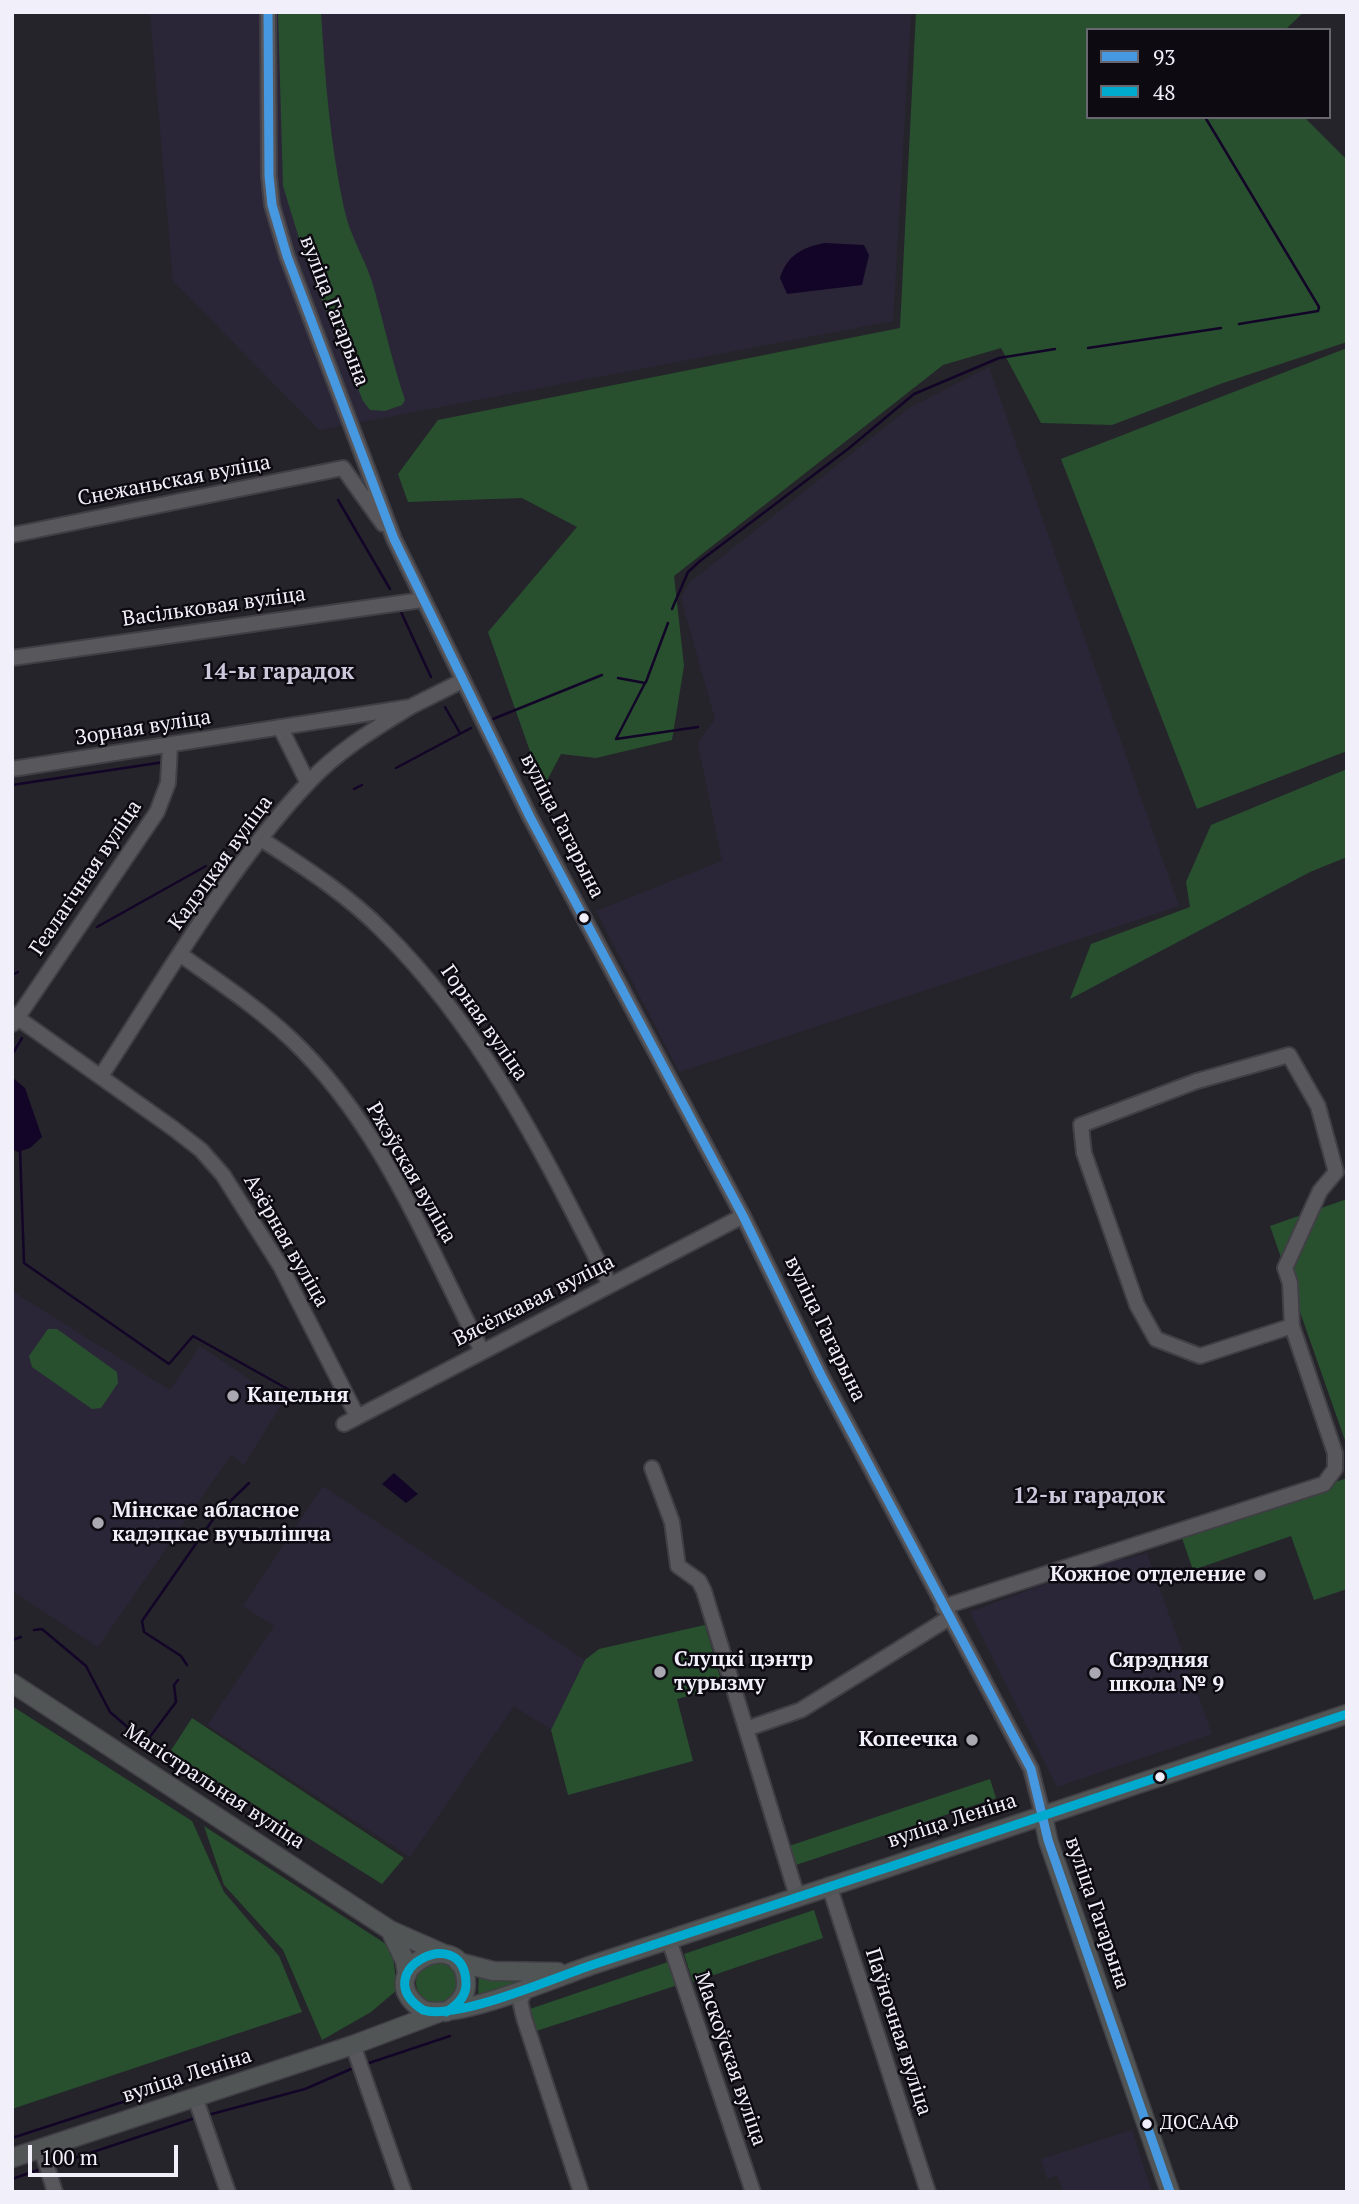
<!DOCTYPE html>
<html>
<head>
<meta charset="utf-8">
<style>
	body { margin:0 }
	#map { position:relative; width:1359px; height:2204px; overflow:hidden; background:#25242a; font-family:"PT Serif",serif }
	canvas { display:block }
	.frame { position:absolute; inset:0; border:14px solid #f1eff9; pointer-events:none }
	.legend { position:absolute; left:1086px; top:28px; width:245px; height:91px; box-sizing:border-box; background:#0d0b11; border:2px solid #68666e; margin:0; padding:9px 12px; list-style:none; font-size:21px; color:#f1eff9 }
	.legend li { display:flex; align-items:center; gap:14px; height:35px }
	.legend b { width:35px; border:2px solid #68666e }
	.scale { position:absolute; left:28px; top:2145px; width:150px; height:32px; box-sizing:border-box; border:4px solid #f1eff9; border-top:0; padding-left:9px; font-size:21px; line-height:24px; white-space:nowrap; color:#f1eff9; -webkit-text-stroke:5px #0d0b11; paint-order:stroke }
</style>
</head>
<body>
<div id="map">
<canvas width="1359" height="2204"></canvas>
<div class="frame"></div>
<ul class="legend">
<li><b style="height:9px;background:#4699e1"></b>93</li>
<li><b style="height:9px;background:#00a9ce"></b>48</li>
</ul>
<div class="scale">100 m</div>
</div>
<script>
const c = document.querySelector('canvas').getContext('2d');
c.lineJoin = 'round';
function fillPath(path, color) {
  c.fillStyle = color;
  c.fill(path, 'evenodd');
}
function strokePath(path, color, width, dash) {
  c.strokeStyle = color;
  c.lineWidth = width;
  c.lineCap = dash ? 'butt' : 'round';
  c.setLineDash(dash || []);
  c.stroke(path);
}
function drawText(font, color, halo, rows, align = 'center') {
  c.font = font + ' "PT Serif",serif';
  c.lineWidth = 5;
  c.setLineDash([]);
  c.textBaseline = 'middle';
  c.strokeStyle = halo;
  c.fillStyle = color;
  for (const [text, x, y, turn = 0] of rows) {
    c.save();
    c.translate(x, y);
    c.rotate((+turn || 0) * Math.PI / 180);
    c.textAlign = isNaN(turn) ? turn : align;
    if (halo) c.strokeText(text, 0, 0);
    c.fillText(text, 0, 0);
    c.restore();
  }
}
fillPath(new Path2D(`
	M150,12H911L893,321L319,430L173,281Z
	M989,367L1179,906L679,1072L596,911L722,861L698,743L715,719L681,598L689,583L909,408Z
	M12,1291L170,1390L200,1346L283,1402L244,1465L231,1455L98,1647L12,1591Z
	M323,1486L585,1660L551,1730L514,1706L410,1857L207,1725L274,1626L243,1606Z
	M1147,1553L1212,1734L1057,1787L970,1612L1120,1556L1122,1560Z
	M1132,2130L1152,2192H1055L1062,2189L1057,2175L1047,2179L1041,2159Z`), '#2a2637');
fillPath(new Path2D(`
	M278,12H321C325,78 330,144 344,208C350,238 368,263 375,292C385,329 393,364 405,400L402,405L385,411L370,410L363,401L307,264L283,186Z
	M916,12H1304L1285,30H1088V117H1304L1347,160V342L1223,383L1112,425L1041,423L1001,348L943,365L674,576L684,666L672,740L596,758L561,754L543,788L488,632L577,527L522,498L408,502L398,474L438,420L900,328Z
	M1347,348V751L1197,809L1061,459Z
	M1347,769V857L1310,872L1070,999L1091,944L1190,907L1186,882L1211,825Z
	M1347,1199V1446L1270,1226Z
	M48,1329H57L117,1372L118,1383L101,1408L92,1409L32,1367L29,1356Z
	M1347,1478V1589L1314,1600L1291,1536L1193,1570L1181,1535Z
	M705,1625L723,1687L677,1699L693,1761L568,1795L551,1730L585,1660L599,1649Z
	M12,1706L192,1821L224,1892L279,1956L302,2012L12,2109Z
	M192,1718L404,1858L382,1884L170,1752Z
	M990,1779L996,1798L796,1865L789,1846Z
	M204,1826L392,1948L397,1990L371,2012L322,2040L283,1950L224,1885Z
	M814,1910L823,1938L693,1982L684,1954Z
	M671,1961L678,1985L533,2032L527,2010Z
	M416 1983a21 21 0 1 1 42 0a21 21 0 1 1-42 0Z
	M479,1970L522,1979L524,1982L478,1997Z`), '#28502f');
fillPath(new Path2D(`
	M825,243L864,245L869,255L862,285L787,294L780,278C787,255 803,247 825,243Z
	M12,1077L25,1088L42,1137L30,1148L18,1152L12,1149Z
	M394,1473L418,1494L406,1503L382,1484Z`), '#130527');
strokePath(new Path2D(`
	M1205,117L1319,307L1318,311L1239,324
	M1088,348L1221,328
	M338,500L390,589
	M672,609L688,572L700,561L848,449L914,394L999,358L1055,349
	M401,612L431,677
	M618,678L645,683L616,739L698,727
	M646,682L668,623
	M445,707L460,733
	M493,719L602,675
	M396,768L471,728
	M12,785L164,762
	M354,789L362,785
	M97,927L206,866
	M12,975L18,972
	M12,1055L22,1038
	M20,1150L24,1263L169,1364L193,1336L293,1392
	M34,1630L42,1629L86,1666L110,1712L153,1749
	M12,1640L21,1637
	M187,1665L181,1656L144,1632L142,1621L216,1515L249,1483
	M146,1742L176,1702L174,1685L178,1680
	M169,1761L211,1790
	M363,2065L450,2036
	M208,2115L305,2089L351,2069
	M12,2138L212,2073
	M54,2165L195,2118
	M12,2179L41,2169`), '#130527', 2.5);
const minor = new Path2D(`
	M268,12L269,176L272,205L287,256L394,539L530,817L743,1216L821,1375L1031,1769L1043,1816
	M12,535L343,468L383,524
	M12,658L422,600
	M280,727L308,783
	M12,769L410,707L462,681
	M261,839C304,867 348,895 384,932C485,1032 546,1159 610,1285
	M181,955C219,982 257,1007 291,1039C381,1124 426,1243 482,1351
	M12,1014L174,1129L201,1150L223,1175L281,1267L357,1416
	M13,1024L157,812L168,783L170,746
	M101,1076C164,980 229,867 307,784C336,752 374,729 410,707
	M344,1424L743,1216
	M652,1468L672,1522L678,1566L699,1581L704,1591L797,1896
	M943,1607L1324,1484L1335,1469V1453L1292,1326L1290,1283L1285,1268L1320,1191L1336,1172L1318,1106L1289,1055L1197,1081L1081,1125L1084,1153L1137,1305L1156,1339L1200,1356L1292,1326
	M746,1729L801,1710L949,1618
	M829,1885L928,2192
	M669,1940L753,2192
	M528,1985L520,2001L524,2018L581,2192
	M353,2045L404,2192
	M195,2097L228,2192
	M41,2148L55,2192`);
const major = new Path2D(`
	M12,1683L390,1930L442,1953
	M1043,1816L1048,1840L1170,2192
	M390,1930L405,1961L407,1975
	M458,1962L493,1971L558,1972
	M446,2012C458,2005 467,1996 466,1982C463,1921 365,1972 423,2010C457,2021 558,1976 595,1964C846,1882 1097,1798 1347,1714
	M12,2158L353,2045L438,2013`);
strokePath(minor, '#403f45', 18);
strokePath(major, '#403f45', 21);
strokePath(minor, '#58575c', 14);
strokePath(major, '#515555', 18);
strokePath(new Path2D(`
	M268,12L269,176L272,205L287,256L394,539L530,817L743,1216L821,1375L1031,1769L1048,1840L1170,2192`), '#4699e1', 9);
strokePath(new Path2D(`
	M446,2012C458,2005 467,1996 466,1982C463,1921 365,1972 423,2010C457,2021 558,1976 595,1964C846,1882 1097,1798 1347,1714`), '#00a9ce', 9);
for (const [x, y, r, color] of [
	[584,918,6,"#f1eff9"],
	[233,1396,7,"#aaa8b1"],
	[98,1523,7,"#aaa8b1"],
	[1260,1575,7,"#aaa8b1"],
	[660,1672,7,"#aaa8b1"],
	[1095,1673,7,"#aaa8b1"],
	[972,1740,7,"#aaa8b1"],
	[1160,1777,6,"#f1eff9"],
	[1147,2124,6,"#f1eff9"]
]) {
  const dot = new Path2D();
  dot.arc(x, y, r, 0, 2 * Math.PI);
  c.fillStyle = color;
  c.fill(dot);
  strokePath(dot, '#0d0b11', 2.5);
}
drawText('19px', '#f1eff9', '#0d0b11', [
	["ДОСААФ",1160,2124]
], 'left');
drawText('21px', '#f1eff9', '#0d0b11', [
	["вуліца Гагарына",334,311,69],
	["Снежаньская вуліца",174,481,-11],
	["Васільковая вуліца",214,607,-8],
	["Зорная вуліца",143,728,-9],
	["вуліца Гагарына",562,826,63],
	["Кадэцкая вуліца",221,863,-54],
	["Геалагічная вуліца",86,878,-56],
	["Горная вуліца",484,1023,55],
	["Ржэўская вуліца",411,1173,60],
	["Азёрная вуліца",286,1241,60],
	["Вясёлкавая вуліца",534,1301,-27],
	["вуліца Гагарына",825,1329,64],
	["Магістральная вуліца",214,1787,33],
	["вуліца Леніна",952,1821,-18],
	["вуліца Гагарына",1097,1913,71],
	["Паўночная вуліца",898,2032,72],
	["Маскоўская вуліца",730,2059,71],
	["вуліца Леніна",187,2076,-18]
]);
drawText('bold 21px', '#f1eff9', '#0d0b11', [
	["Кацельня",247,1396],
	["Мінскае абласное",112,1511],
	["кадэцкае вучылішча",112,1535],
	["Кожное отделение",1246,1575,"right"],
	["Слуцкі цэнтр",674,1660],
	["турызму",674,1684],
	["Сярэдняя",1109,1661],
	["школа № 9",1109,1685],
	["Копеечка",958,1740,"right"]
], 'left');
drawText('bold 23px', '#cdc8db', '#0d0b11', [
	["14-ы гарадок",278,672],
	["12-ы гарадок",1089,1496]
]);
</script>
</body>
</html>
